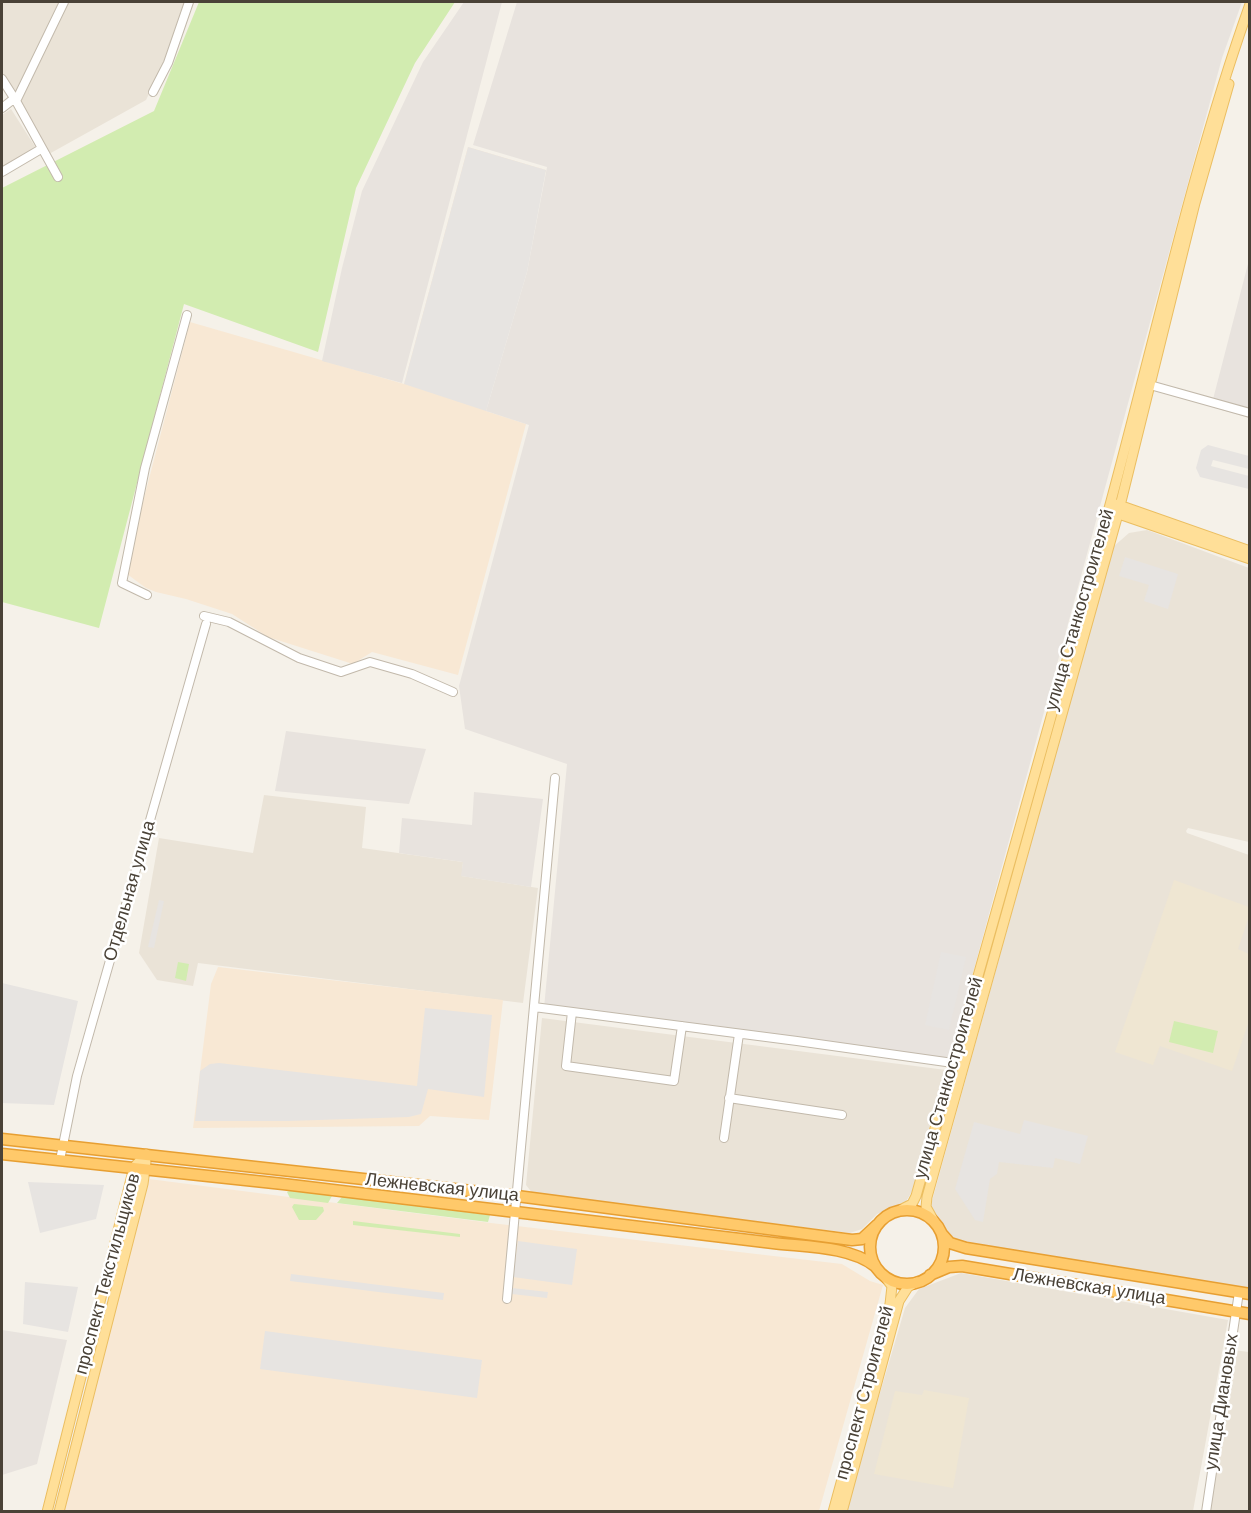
<!DOCTYPE html>
<html>
<head>
<meta charset="utf-8">
<style>
	body { margin:0 }
	#map { position:relative; width:1251px; height:1513px; overflow:hidden; background:#f5f1e9; font-family:Arial,sans-serif }
	canvas { display:block }
	.frame { position:absolute; inset:0; border:3px solid #4a4237; pointer-events:none }
</style>
</head>
<body>
<div id="map">
<canvas width="1251" height="1513"></canvas>
<div class="frame"></div>
</div>
<script>
const c = document.querySelector('canvas').getContext('2d');
c.lineJoin = 'round';
function fillPath(path, color) {
  c.fillStyle = color;
  c.fill(path, 'evenodd');
}
function strokePath(path, color, width, dash) {
  c.strokeStyle = color;
  c.lineWidth = width;
  c.lineCap = dash ? 'butt' : 'round';
  c.setLineDash(dash || []);
  c.stroke(path);
}
function drawText(font, color, halo, rows, align = 'center') {
  c.font = font + ' Arial,sans-serif';
  c.lineWidth = 5;
  c.setLineDash([]);
  c.textBaseline = 'middle';
  c.strokeStyle = halo;
  c.fillStyle = color;
  for (const [text, x, y, turn = 0] of rows) {
    c.save();
    c.translate(x, y);
    c.rotate((+turn || 0) * Math.PI / 180);
    c.textAlign = isNaN(turn) ? turn : align;
    if (halo) c.strokeText(text, 0, 0);
    c.fillText(text, 0, 0);
    c.restore();
  }
}
fillPath(new Path2D(`
	M2,2H60L15,93L2,72Z
	M69,2H184L162,67L146,100L49,154L21,101Z
	M11,109L36,148L2,170V115Z
	M1147,530L1249,568V842L1188,828L1186,831L1187,833L1249,855V1293L963,1242L954,1238L933,1215L930,1208L1113,547L1129,533Z
	M264,795L366,807L362,848L463,862L462,876L538,888L523,1003L198,963L193,986L157,980L139,953L159,838L253,853Z
	M542,1018L946,1070L913,1190L905,1203L877,1214L862,1229L850,1233L533,1194L526,1185Z
	M961,1273L1228,1320L1193,1511L845,1512L905,1308L919,1289Z
	M1233,1350L1249,1352V1511L1202,1512Z`), '#eae3d7');
fillPath(new Path2D(`
	M468,147L546,170L486,411L526,424L458,675L372,652L353,664L268,637L232,614L186,599L156,592L146,588L127,574L133,540L190,322L404,384Z
	M218,967L503,1000L489,1120L430,1116L419,1126L193,1128L211,984Z
	M149,1179L491,1223L842,1264L870,1281L883,1285L819,1511L58,1512Z`), '#f8e8d4');
fillPath(new Path2D(`
	M464,2H502L402,383L322,361L342,268L362,191L423,62Z
	M517,2H1242L1222,58L949,1061L544,1008L567,764L465,729L459,686L529,425L486,411L527,272L547,167L473,145Z
	M1249,260V418L1211,407Z
	M286,731L426,749L409,804L275,791Z
	M474,792L543,799L531,887L461,876L463,862L399,853L402,818L472,825Z
	M2,1330L67,1340L37,1464L2,1475Z`), '#e8e3de');
fillPath(new Path2D(`
	M1174,880L1249,907V916L1238,949L1249,954V1021L1232,1071L1160,1046L1153,1065L1115,1052Z
	M924,1390L969,1398L953,1488L874,1474L895,1391L922,1395Z`), '#efe6d2');
fillPath(new Path2D(`
	M199,2H455L415,63L356,188L318,352L184,304L99,628L2,602V188L154,111Z
	M178,962L189,964L186,981L175,978Z
	M1174,1021L1218,1031L1213,1053L1169,1042Z
	M291,1190L330,1195L332,1196L328,1203L290,1198L287,1192Z
	M342,1197H345L490,1215L488,1222L337,1203Z
	M294,1204L323,1207L324,1211L316,1220H299L292,1207Z
	M353,1221L460,1234V1237L353,1225Z`), '#d2ecb0');
fillPath(new Path2D(`
	M468,147L546,170L527,272L486,411L404,384Z
	M1208,445L1249,456V469L1213,460L1211,466L1249,476V489L1200,477L1196,468L1201,450Z
	M1125,557L1178,574L1168,609L1144,601L1149,585L1119,576Z
	M159,900L164,901L154,948L148,947Z
	M941,952L966,957L949,1030L925,1025Z
	M2,983L78,1001L54,1105L2,1103Z
	M425,1008L492,1015L484,1097L428,1089L421,1114L409,1117L288,1121H195L200,1071L210,1064L219,1063L417,1086Z
	M1024,1120L1088,1136L1080,1164L1055,1158L1053,1168L999,1162L997,1174L990,1179L983,1222L975,1220L955,1189L974,1122L1020,1134Z
	M28,1182L104,1185L96,1219L40,1233Z
	M518,1241L577,1249L572,1285L513,1277Z
	M291,1274L444,1293L443,1300L290,1281Z
	M25,1282L78,1287L68,1332L23,1324Z
	M512,1288L548,1292L547,1298L512,1294Z
	M265,1331L482,1360L477,1398L260,1369Z`), '#e7e4e1');
const minor = new Path2D(`
	M2,79L16,101L58,177
	M153,92L168,63L189,2
	M16,101L64,2
	M2,108L11,101H16
	M2,172L41,149
	M1150,385L1250,413
	M147,595L122,583L145,468L187,315
	M204,616L229,622L299,658L341,672L370,662L412,674L453,692
	M534,1007L797,1041L953,1063
	M572,1012L566,1066L674,1081L682,1026
	M729,1098L842,1115
	M724,1138L739,1034
	M60,1160L77,1076L206,624
	M507,1299L555,778
	M1206,1512L1239,1292`);
const major = new Path2D(`
	M1116,504L1250,551
	M1113,512L1250,559
	M902,1209L912,1204L916,1196C982,964 1048,733 1111,501C1156,335 1192,167 1250,4
	M935,1223L926,1207L927,1197L1118,514L1195,203L1229,84
	M47,1512L134,1167L146,1154
	M59,1512L143,1184L146,1162
	M833,1512L890,1304L892,1286L884,1276
	M842,1512L899,1301L908,1287L917,1282`);
const highway = new Path2D(`
	M2,1139L517,1196L852,1240L862,1239L877,1225
	M2,1154L283,1184L773,1243C806,1247 849,1246 875,1266
	M870 1247a37 37 0 1 1 74 0a37 37 0 1 1-74 0Z
	M942,1234L950,1243L966,1248L1250,1294
	M930,1275L949,1267L962,1266L1250,1314`);
strokePath(minor, '#c2b9ab', 10);
strokePath(major, '#ebbe61', 11);
strokePath(highway, '#e79f32', 13);
strokePath(minor, '#fff', 8);
strokePath(major, '#ffdf98', 9);
strokePath(highway, '#ffc96a', 10);
drawText('18px', '#4a4237', '#fff', [
	["улица Станкостроителей",1080,610,-74],
	["Отдельная улица",130,891,-74],
	["улица Станкостроителей",949,1078,-74],
	["Лежневская улица",442,1188,6],
	["проспект Текстильщиков",108,1274,-75],
	["Лежневская улица",1089,1287,9],
	["проспект Строителей",865,1393,-75],
	["улица Диановых",1222,1402,-81]
]);
</script>
</body>
</html>
